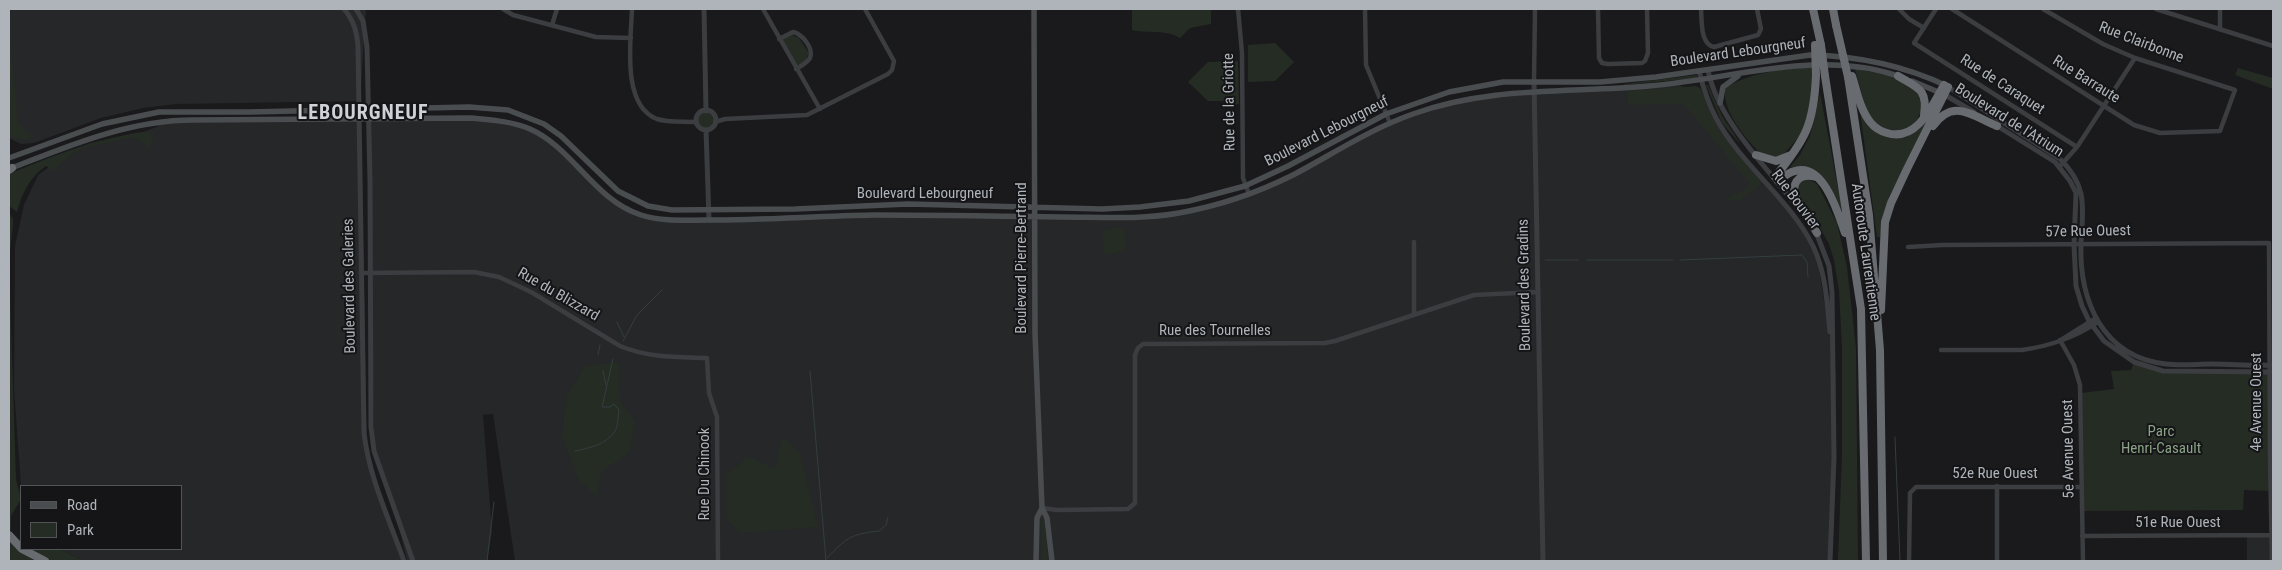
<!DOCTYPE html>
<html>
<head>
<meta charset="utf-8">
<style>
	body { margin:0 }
	#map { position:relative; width:2282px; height:570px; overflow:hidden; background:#1a1a1c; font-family:"Roboto Condensed",sans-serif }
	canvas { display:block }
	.frame { position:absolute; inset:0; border:10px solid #aeb4ba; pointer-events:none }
	.legend { position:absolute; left:20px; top:485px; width:162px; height:65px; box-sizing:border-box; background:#151517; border:1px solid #525558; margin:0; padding:6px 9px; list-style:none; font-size:15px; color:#aeb4ba }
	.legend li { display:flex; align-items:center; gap:10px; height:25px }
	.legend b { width:25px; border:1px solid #525558 }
</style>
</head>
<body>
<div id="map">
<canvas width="2282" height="570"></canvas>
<div class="frame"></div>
<ul class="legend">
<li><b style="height:6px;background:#4a4d50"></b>Road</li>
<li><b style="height:14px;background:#252c24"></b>Park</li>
</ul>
</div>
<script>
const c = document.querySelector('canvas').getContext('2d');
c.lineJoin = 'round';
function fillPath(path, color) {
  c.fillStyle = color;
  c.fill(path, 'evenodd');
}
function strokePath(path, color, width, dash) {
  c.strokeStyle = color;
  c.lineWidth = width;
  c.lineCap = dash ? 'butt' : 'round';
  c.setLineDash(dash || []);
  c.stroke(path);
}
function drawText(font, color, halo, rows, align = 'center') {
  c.font = font + ' "Roboto Condensed",sans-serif';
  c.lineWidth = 4;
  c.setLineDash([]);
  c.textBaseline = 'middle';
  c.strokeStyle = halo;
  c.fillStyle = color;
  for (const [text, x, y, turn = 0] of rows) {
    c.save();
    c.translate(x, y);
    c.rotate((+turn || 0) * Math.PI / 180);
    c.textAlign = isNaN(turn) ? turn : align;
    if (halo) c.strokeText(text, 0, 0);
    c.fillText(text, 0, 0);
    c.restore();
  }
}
fillPath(new Path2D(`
	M21,9H366L360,101L176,104L143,108L101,118L34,143L21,144L9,138V10Z
	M1677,84L1693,91L1709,105L1720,126L1796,219L1817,257L1836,375L1830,561H515L493,414L483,415L492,532L487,561H407L398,523L374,451L369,119L471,118L532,130L551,143L622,207L654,218L909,215L1132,218L1181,213L1265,188L1382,126L1476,97Z
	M361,119L367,455L404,561H85L59,549H181V486H21L14,388L15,246L24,205L38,175L74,149L90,143L136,135L159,126V122Z
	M2247,535H2272V561H2247Z`), '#262729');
fillPath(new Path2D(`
	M1132,9H1211V24L1190,28L1180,38C1166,29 1148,34 1132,30Z
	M9,26L18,122L28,134L39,135L24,140L9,136Z
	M790,34L799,38L809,53L806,60L797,66L782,39Z
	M1275,43L1294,62L1275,81L1248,82V45Z
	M1238,61L1239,104L1233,105V101H1208L1188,82L1208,62Z
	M1813,67L1811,110L1800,136L1782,156L1778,158L1762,155C1747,140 1722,112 1725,89C1748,72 1785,69 1813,67Z
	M2238,68L2273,78V89L2235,75Z
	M1855,69C1878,73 1910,78 1923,98C1921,117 1917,124 1900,132L1879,127L1867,112Z
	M1697,75V78L1624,85V84Z
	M1706,85H1708L1722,116L1742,146L1722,123Z
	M1696,86L1701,89L1720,131L1762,183L1740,200H1721L1727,199L1734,193L1737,195L1750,184L1687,108L1680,104L1630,105L1628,108V91Z
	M1820,93L1842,209L1840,210L1820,174L1806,167H1790L1800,155L1810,136Z
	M696 120a10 10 0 1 1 20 0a10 10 0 1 1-20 0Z
	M1860,111L1865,117L1892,137L1928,116L1930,117L1889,197L1880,237H1877Z
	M148,131L153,138L147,152L145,151L147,147L138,139L133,137L84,148L70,155L53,171L46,166C30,177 22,193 17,212L9,206V174C58,154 95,139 148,131Z
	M1808,179L1817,184L1837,223L1847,267L1856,348L1858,561H1838L1842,454V347L1839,291L1834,260L1829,244L1813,215L1796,193L1800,182Z
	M9,213L13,219V225L9,261L16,479L21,499L11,516V532L9,526Z
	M1113,228H1124L1126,247L1122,251L1110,255L1104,252L1102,231Z
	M619,362L620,402L635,422L630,452L601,472L597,497L578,479L562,435L567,395L585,366Z
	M2134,362L2163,371L2269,372L2270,491L2244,490L2243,510L2082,511L2081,393L2114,389L2111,371L2131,370Z
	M782,437L800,453L818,527L740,533L727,519L726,474L749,457L775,469Z
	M1042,518L1044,519L1048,561H1042Z
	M9,541L22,552L39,561H9Z
	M30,549H59L85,561H52Z`), '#252c24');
strokePath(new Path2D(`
	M1545,260H1579
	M1587,260H1673
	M1680,260L1802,255L1807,262L1808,277
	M617,322L624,337
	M623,341L637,315L662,290
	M598,355L600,345
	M603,371L606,385
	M810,371L826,561
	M1895,437L1900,561
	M575,451C590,448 607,444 615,431C618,426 618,416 619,410L614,404L610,407H602L613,359
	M827,558C846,538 851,534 879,531L886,525L888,517
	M487,561L494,502`), '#333e41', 1);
strokePath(new Path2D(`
	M503,9L513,15L596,37L631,38
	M632,9C631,40 621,105 657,119C669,123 683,121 696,122
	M763,9L820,109
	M1238,9L1242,53L1243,178L1249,194
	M1365,9L1366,65L1390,123
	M1598,9L1599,58L1602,63L1608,64L1642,63L1645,61L1648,53L1647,9
	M1701,9C1702,21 1700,44 1714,47L1758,35L1761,29L1757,9
	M1899,9L1909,19L1924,28
	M1936,9L1914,43L2077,147
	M1952,9L2134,125L2160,133L2220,131L2235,90L2135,58L2103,44L2043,9
	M2156,9L2273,46
	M552,25L557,9
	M2220,29V9
	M779,39L793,32C802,34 814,48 810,58C807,63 801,66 796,69
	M1534,82L1535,9
	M715,122L725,119L807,115L888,74L892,70L894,61L865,9
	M2061,165L2077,147L2135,58
	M1414,242V315
	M1908,247L1942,245L2269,243L2270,458L2272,561
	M362,273L474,272L499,277L531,292L620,346C649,358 676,357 707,358L709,393L717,417L718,561
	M2060,340L2074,365L2080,385L2083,561
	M2061,340L2096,318
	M1941,350H2022C2050,346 2076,337 2098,322
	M1997,486V561
	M1042,508L1057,510L1128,509L1135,503V355L1138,348L1143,344L1325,343L1335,341L1474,295L1537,292
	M2082,536L2273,535
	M1909,561L1910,493L1916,487H2082`), '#3b3d41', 4.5);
strokePath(new Path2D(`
	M344,9C354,21 357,32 358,47L364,433C369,477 389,519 404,561
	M356,9L363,21L367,47L370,181L371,427L374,451L413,561
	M704,9L706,111
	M1708,70C1718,122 1770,170 1802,213
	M1699,71C1703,87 1708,103 1716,118C1741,165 1789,198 1813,246C1826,273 1827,303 1830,332
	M1534,82L1543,561
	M1948,87L2060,159C2088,186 2083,208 2081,243C2079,300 2102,357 2166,364C2181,366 2197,364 2212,364C2232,364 2253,366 2273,365
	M1945,95L1974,112
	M696 120a10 10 0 1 1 20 0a10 10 0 1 1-20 0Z
	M1994,124L2055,162L2070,181L2076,193L2074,245L2076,286L2082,306L2089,321L2104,341L2134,362L2163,371L2273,372
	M706,130L709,220
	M1816,232L1829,266L1832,292L1834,458L1830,561`), '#3b3d41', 5);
strokePath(new Path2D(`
	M1034,9L1035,333L1042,508L1047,518L1052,561
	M1912,81L1943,94
	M1720,103L1723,87L1738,76
	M9,158L102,124L159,112H249L469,107L508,110L544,124L561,136L618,191L648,206L672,210L795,209L908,204L1102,209L1140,207L1189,201L1245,186L1288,166L1386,114L1449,92L1503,82H1600L1656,77L1810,55C1858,56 1903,65 1947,86
	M9,169C68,146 129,120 193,120L471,118C491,120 511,121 530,129C573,148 594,200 641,215C663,222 686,220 708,220C763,220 818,216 873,215C935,215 998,216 1060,217C1100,217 1140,220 1179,213C1218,206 1257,193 1293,175C1333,154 1370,129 1413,114C1489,86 1569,93 1649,86C1735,79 1817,48 1901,77
	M1036,561L1037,518L1042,508`), '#4a4d50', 5.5);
strokePath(new Path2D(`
	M1813,9L1821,45
	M1833,9L1836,25
	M1825,76L1861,309L1866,561
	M1852,76C1857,91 1860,110 1871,123C1875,128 1880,131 1887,133C1917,142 1932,106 1944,85
	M1898,76C1918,88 1928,89 1924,115
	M1848,77L1869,215L1880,350L1883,561
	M1933,126C1953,98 1971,115 1997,126
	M1756,155L1776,161L1791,155
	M9,170L12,168
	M1775,177C1805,140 1814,125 1816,75
	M1816,177C1802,173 1793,179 1794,194L1817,233
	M1778,181C1783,177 1789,172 1795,171C1824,163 1838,213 1845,233
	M1881,310L1885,222L1891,203L1907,169L1948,87
	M9,535L21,548
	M22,549L45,561`), '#686c71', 8);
strokePath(new Path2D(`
	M1836,25L1848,77
	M1815,45L1816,75
	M1821,45L1825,76`), '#686c71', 8);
drawText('15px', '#aeb4ba', '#151517', [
	["Rue Clairbonne",2141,43,21],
	["Boulevard Lebourgneuf",1738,53,-8],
	["Rue Barraute",2086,80,32],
	["Rue de Caraquet",2002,85,33],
	["Rue de la Griotte",1230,102,-91],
	["Boulevard de l'Atrium",2009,121,32],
	["Boulevard Lebourgneuf",1327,132,-27],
	["Boulevard Lebourgneuf",925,194],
	["Rue Bouvier",1795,200,53],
	["57e Rue Ouest",2088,232,-1],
	["Autoroute Laurentienne",1865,252,82],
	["Boulevard Pierre-Bertrand",1022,258,-90],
	["Boulevard des Gradins",1525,285,-91],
	["Boulevard des Galeries",350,286,-91],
	["Rue du Blizzard",558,295,30],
	["Rue des Tournelles",1215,331],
	["4e Avenue Ouest",2257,402,-90],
	["5e Avenue Ouest",2069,449,-91],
	["Rue Du Chinook",705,474,-90],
	["52e Rue Ouest",1995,474],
	["51e Rue Ouest",2178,523]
]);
drawText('15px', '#8ba387', '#151517', [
	["Parc",2161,432],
	["Henri-Casault",2161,449]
]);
c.letterSpacing = '1px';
drawText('bold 20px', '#ced2d7', '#151517', [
	["LEBOURGNEUF",363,114]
]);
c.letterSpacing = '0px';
</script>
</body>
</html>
